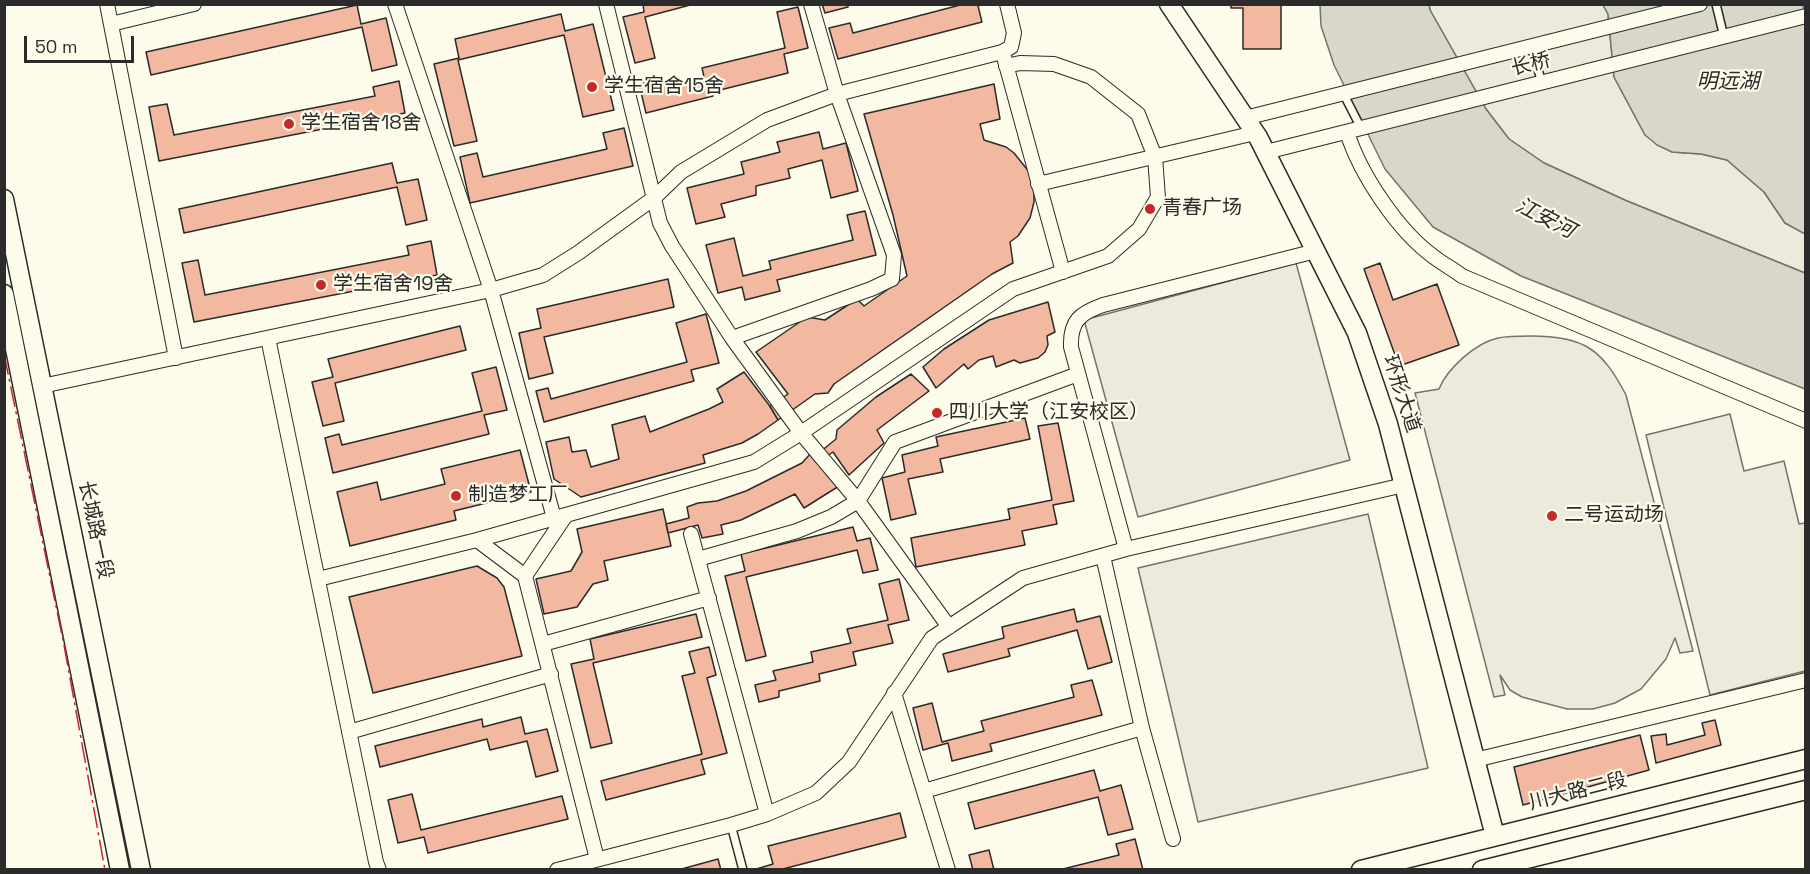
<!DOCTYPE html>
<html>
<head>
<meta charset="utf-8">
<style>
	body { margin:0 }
	#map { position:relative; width:1810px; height:874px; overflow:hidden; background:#fdfbea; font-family:"Space Grotesk",sans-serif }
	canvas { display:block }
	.frame { position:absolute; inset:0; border:6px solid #2b2b2b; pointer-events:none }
	.scale { position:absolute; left:24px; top:36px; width:110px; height:27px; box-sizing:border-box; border:3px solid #2b2b2b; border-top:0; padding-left:8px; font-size:18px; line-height:21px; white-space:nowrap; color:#2b2b2b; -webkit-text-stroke:4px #fdfbea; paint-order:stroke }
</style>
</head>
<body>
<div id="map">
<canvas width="1810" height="874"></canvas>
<div class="frame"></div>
<div class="scale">50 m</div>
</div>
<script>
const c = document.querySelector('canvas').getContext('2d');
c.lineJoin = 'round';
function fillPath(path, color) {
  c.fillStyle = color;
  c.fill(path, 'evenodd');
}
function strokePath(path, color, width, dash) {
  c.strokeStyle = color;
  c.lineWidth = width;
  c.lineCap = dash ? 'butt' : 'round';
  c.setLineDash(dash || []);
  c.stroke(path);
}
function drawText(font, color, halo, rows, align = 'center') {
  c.font = font + ' "Space Grotesk","Noto Sans SC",sans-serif';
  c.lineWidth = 4.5;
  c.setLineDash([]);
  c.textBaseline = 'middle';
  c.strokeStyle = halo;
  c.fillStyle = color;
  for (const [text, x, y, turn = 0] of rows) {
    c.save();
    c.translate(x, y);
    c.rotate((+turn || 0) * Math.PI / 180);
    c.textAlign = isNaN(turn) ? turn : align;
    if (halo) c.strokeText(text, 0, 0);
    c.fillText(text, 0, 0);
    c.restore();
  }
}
const green = new Path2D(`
	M1429,5H1603L1608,14L1614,77L1645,135L1672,152L1701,154L1727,160L1764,192L1785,223L1805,233V273L1627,201L1544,163L1509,139L1486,109L1430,10Z
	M1296,263L1350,460L1138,517L1084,320Z
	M1531,336C1584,336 1602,349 1626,395L1693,651L1680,653L1675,638L1666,659L1641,689L1615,703L1593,709H1567L1522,697L1510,690L1500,675L1505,695L1494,697L1415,393L1439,389C1447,369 1475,343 1498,338C1508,336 1520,336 1531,336Z
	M1730,414L1744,471L1784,461L1799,524L1805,523V671L1710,695L1646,435Z
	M1368,514L1428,768L1198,822L1138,568Z`);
fillPath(green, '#ecebdb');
strokePath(green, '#74746e', 1.5);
const water = new Path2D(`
	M1320,5H1429L1430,10L1486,109L1509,139L1544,163L1627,201L1805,273V389L1521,276L1433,227L1385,169L1334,65L1321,26Z
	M1603,5H1802L1806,12L1805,234L1785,223L1764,192L1727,160L1701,154L1672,152L1657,145L1645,135L1614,77L1608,14Z`);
fillPath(water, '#d8d7c9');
strokePath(water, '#74746e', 1.5);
const building = new Path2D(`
	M643,4H694L645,17L655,58L635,63L623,17L644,12Z
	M822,4H848V7L825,13Z
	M964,4H984L978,6L982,22L838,59L829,28L850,23L853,33Z
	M1231,4H1281V49H1243V8H1231Z
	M357,5L361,24L386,18L397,65L372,71L362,27L151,75L146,52Z
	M798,7L808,48L784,54L788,73L712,92L713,96L646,113L639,84L663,79L664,86L704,77L702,68L785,48L777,12Z
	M561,14L565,31L593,24L614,110L583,117L564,35L458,60L477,141L454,146L434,64L459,58L455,39Z
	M399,81L405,113L159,161L149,107L167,104L174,135L375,96L373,87Z
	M994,84L1000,119L980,124L984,140L1006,147L1014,153L1030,173L1034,190V202L1030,218L1018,236L1010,242L1013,263L992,274L834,384L828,393L815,394L778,420L770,406L788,394L756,352L807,317L825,320L857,299L864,306L907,276L893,215L864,114Z
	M624,128L633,166L470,203L460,157L477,153L483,177L607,149L603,133Z
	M819,132L823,149L846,143L858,191L831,198L822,160L788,169L790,178L756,186V195L721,204L725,217L696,224L687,188L744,174L741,162L780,152L777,142Z
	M392,163L397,183L418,179L427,220L406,225L397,187L184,233L179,209Z
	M865,211L876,255L777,280L780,291L745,300L742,287L718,293L706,245L734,238L743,276L771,269L769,261L853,240L847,215Z
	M431,241L437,275L194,322L182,263L198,260L205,295L409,255L407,246Z
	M1380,263L1393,300L1437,284L1459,345L1399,366L1364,269Z
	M668,279L674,307L544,337L553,373L529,379L519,333L541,328L537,309Z
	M1048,302L1055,332L1047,336L1048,345L1045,352L1038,358L1020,363L1014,360L996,367L993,356L979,360L968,369L964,364L936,388L923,367L944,349L989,320Z
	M706,314L719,363L691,370L694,381L544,422L536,391L548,388L551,399L687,362L676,323Z
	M460,326L466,350L335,383L344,421L323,426L312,382L333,377L328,359Z
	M496,367L507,410L484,415L489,434L333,473L325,438L339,434L342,445L482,411L472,373Z
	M744,372L769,405L778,420L758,434L742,443L703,455L705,463L581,497L554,479L546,442L569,437L572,452L586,450L591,467L619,459L612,425L645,416L650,432L709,409L723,402L717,389Z
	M911,374L929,391L877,430L884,443L849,475L833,452L820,461L815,456L836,439L837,430L876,397Z
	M1025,418L1030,439L940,459L943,472L908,479L916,514L891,520L882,478L905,472L902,455L938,446L936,437Z
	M1058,423L1074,501L1053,505L1057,524L1022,531L1025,545L916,567L911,538L1010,519L1008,509L1052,500L1038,426Z
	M520,450L531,492L454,511L456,520L350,546L337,492L377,482L381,500L445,484L441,469Z
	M812,452L839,486L804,508L795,494L741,520L721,525L723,534L702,538L698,525L668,533L666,524L689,518L687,507L698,503L717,501L746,491L802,463Z
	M663,509L671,546L604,561L608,580L593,584L577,607L544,614L536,579L571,571L582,552L577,529Z
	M853,527L857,541L870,538L878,570L863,573L857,550L746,577L766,656L746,661L725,576L745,571L741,554Z
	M477,566L497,578L504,587L522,656L373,693L349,597Z
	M899,579L909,620L888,625L893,643L853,652L856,665L819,674L820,681L779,691V697L759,702L755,685L776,680L773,671L813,662L811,652L851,643L847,629L888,620L879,584Z
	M1074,609L1077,622L1100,616L1112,662L1088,669L1077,630L1008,649L1010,656L948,672L943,654L1004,638L1002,627Z
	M696,614L702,637L593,663L612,743L591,748L571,664L594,659L590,639Z
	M709,647L716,675L707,678L727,753L701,760L705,774L606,800L601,781L702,754L682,676L695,673L689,652Z
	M1092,680L1102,715L990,744L992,751L952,761L948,743L923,750L913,708L932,703L942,742L984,731L981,721L1074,697L1071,685Z
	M521,717L525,734L547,729L558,771L536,777L527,741L490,750L487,739L380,767L375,746L482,719L483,727Z
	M1715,720L1721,745L1656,763L1651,736L1666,734L1667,745L1705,735L1702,723Z
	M1640,735L1649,770L1523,805L1514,767Z
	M1094,770L1100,791L1121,785L1133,829L1108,835L1098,797L975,829L968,803Z
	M412,794L421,830L562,796L568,819L428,853L424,837L398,843L388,800Z
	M900,813L906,837L779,870H753L773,864L768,846Z
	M1135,839L1143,870H1059L1119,855L1116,844Z
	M989,850L994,870H973L969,855Z
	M718,859L721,870H678Z`);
fillPath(building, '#f2b8a0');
strokePath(building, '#2b2b2b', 1.5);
const lane = new Path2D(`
	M1716,4L1724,37
	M1531,46L1542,83
	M1343,93L1361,128
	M731,825L743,870`);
const street = new Path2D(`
	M107,4L176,358
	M395,4L491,290L554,518
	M606,4L660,223L672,246L732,338L801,433L858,501L949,627
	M111,24L194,4
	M1004,57L1063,272
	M1245,118L1700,4
	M1347,132C1360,174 1398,231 1434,257C1443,264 1453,269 1462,276L1806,421
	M1266,152L1806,16
	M1038,184L1255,133
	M268,338L376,862L379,870
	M732,338L871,289L892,279L894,255L837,94L811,4
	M42,386L491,290L543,275L578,253L654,198L681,172L767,120L837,94L1002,52L1011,47L1014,33L1007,4
	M691,534L767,814
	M477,540L525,576L597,859
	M1126,549L1404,485
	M1103,556L1142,728L1173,839
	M698,559L797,531L831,517L858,501L895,442L1078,374
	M525,576L566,515
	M318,579L477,540L754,462L801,433L1013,289L1108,256L1139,229L1158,197L1155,157L1138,114L1091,77L1054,64L1020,63L1006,66
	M543,644L709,598
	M894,693L948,870
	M349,732L551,674
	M1475,760L1806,680
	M924,791L1142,728
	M557,870L731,825L767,814L816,793L849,762L932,638L1023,578L1126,549L1071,347C1070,321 1080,313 1103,305L1316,251`);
const secondary = new Path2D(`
	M1169,4L1258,137L1357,333L1388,424L1495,836
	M4,199L141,870
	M4,294L120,870
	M1361,870L1806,759
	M1482,870L1806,790`);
strokePath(lane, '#2b2b2b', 10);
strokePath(street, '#2b2b2b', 16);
strokePath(secondary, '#2b2b2b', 21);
strokePath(lane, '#fdfbea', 7);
strokePath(street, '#fdfbea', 14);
strokePath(secondary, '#fdfbea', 18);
strokePath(new Path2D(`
	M4,354L64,645L105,870`), '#c62828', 1.5, [21, 4.5, 3, 4.5]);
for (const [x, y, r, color] of [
	[592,87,6,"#c62828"],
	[289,124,6,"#c62828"],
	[1150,209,6,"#c62828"],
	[321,285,6,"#c62828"],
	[937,413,6,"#c62828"],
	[456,496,6,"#c62828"],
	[1552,516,6,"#c62828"]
]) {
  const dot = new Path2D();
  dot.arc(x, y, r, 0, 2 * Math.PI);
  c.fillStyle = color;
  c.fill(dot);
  strokePath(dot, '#fdfbea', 2);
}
drawText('20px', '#2b2b2b', '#fdfbea', [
	["长桥",1531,65,-14],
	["环形大道",1401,394,72],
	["长城路一段",95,530,78],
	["川大路二段",1578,792,-14]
]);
drawText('20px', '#2b2b2b', '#fdfbea', [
	["学生宿舍15舍",604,87],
	["学生宿舍18舍",301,124],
	["青春广场",1162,209],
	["学生宿舍19舍",333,285],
	["四川大学（江安校区）",949,413],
	["制造梦工厂",468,496],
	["二号运动场",1564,516]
], 'left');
drawText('italic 21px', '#2b2b2b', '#fdfbea', [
	["明远湖",1728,82],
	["江安河",1545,219,27]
]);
</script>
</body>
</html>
